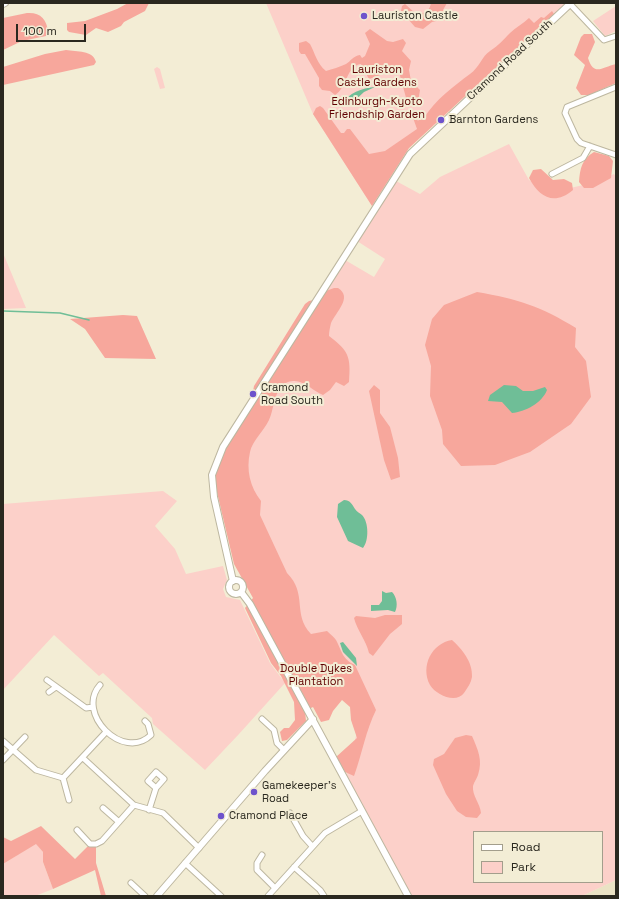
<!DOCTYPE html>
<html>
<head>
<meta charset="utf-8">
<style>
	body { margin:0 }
	#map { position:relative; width:619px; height:899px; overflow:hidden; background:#f3edd5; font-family:"Space Grotesk",sans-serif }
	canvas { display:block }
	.frame { position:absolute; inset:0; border:4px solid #2a281f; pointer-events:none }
	.legend { position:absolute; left:473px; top:831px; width:130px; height:52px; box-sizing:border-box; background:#f3edd5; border:1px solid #a39e8c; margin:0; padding:5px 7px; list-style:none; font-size:12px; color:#2a281f }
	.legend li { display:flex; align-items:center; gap:8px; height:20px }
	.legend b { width:20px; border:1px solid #a39e8c }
	.scale { position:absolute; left:16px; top:24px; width:70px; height:18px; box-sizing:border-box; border:2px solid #2a281f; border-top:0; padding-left:5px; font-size:12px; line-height:14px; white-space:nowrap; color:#2a281f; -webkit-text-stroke:3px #f3edd5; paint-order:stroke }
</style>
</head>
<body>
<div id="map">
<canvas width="619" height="899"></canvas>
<div class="frame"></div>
<ul class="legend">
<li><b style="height:5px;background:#fff"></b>Road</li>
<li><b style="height:11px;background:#fcd0c9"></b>Park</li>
</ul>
<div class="scale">100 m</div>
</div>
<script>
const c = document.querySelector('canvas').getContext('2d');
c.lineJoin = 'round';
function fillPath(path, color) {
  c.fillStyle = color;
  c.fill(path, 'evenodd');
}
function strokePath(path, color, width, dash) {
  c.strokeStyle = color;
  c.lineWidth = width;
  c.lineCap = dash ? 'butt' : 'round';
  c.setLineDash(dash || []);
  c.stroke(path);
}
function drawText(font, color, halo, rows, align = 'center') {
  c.font = font + ' "Space Grotesk",sans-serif';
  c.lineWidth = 4;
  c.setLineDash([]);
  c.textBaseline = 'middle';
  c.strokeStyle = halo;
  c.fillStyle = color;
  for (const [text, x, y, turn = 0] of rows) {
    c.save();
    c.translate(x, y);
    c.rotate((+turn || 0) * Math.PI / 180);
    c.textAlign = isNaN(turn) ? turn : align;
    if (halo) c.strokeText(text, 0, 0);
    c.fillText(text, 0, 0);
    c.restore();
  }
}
fillPath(new Path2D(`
	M616,880V896H582Z`), '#eae2c4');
fillPath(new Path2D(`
	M266,3H566L409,148L372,206L313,114Z
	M616,6V31L605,36L593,21Z
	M157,67L160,69L165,88L160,89L154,69Z
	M509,144L529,180L553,192L592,183L614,174L616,177V880L582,896H412L346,776L362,712L305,643L214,468L345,260L374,277L385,259L357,241L396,181L420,194L440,177ZM474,832H602V882H474Z
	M3,253L26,308L3,309Z
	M163,491L177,501L155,526L175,549L186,574L223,566L227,580L223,589L226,597L240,600L270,663L285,683L239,734L205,770L153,724L152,718L103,673L99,676L54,635L3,690V504Z
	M36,843L43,852V862L53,889L35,896H3V864Z`), '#fcd0c9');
fillPath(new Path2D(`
	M128,3H149L145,11L124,22L121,26L108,32L96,28L86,35L69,32L67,30V23L85,21L117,9Z
	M431,3H447L443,10L444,16L440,20L432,22L423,29L415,27L401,11L402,6L405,4L415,13C423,15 430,11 431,3Z
	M552,11L554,14L409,148L372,206L313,114L316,108L320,106L323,108L341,133H344L347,129H350L369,154L385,151L417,129L412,115L414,113L418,121L421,116L424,118C435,100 454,86 470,74C479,68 482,56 490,51C499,45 503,40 510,33C516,27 523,24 529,18L534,23L541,17L544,18Z
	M27,13C40,12 47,19 48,32L46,36L22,41L3,50V18Z
	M370,29L387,41L393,42L403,39L406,43L402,51L411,61L409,70L411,81L420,90L418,102L413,101L408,105L399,72L386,73L369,79L361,64C346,66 347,88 335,95L330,91L322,90L319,86V78L305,54H301L299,51V43L306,41L310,44C315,53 317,64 326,71C332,69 340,67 346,64C351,61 353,56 360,55L362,58L365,56L370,44L365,33Z
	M584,34H592L595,42L588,58C594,77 602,67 616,64V83L589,95H581L576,88L585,65L574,55L581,37Z
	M66,50C77,52 93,50 96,62L94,65L3,85V67L45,54Z
	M594,152L609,156L613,161L611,178L593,188H584L579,182C580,168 582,159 594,152Z
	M541,169L553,180L564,179L572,183L573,190C554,206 539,197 529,178L533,170Z
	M334,288H338C353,297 336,312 331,323C330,327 329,332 329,336C349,351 351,357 349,382L344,386L336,382L330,390L323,395C313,391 304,380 293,381C289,381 283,384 282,386C273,396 274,409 269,420C264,431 252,441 250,452C246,470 250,487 261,501L260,515L287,573C308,594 292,614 311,634L327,631C330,634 334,637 336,640C342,651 342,659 355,665L376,710C366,730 362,754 354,776L345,772L336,757L357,738L351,720L350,707L342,700L333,711L329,720L321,722L313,707L305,711L306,721L287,740L282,741L280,732L284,728H289L295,720L294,702L281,676L271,663L245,608L253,598L234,564L216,488L215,468L256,397L253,391L254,386L305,304L309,301L319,299L326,291Z
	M477,292C518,299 540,306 576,328L575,347L586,361L591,397L571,424L530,452L495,465L461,466L443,444L442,430L430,396L431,366L425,345L432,319L444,305Z
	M123,315L137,316L156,359L105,358L85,329L70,319Z
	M374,385L380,390V413L390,427L398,458L400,477L391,480L384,460L369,391Z
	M385,615H402V624L390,634L373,656L369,653C366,640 357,630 354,618L356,616L375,618Z
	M452,640C462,649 473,662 472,677C471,683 468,687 464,693C456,704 436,695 430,685C420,666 432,643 452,640Z
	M466,735L472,736C478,750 483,760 478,775C477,778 474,782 473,786C472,796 480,803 481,813L477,818L466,817L457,811L446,794L433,765L434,759L444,754L455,738Z
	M41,826L75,859L90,844H96V863L106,896H101L95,870L53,889L43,862V852L36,844L3,864V837L11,841Z`), '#f7a79c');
fillPath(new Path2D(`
	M375,87L364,92L351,104L345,106L343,104C348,93 362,88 375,87Z
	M504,385L516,386L523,391H533L545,387L547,390C542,403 525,412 512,413L502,402L488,401L490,395Z
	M344,500C350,500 352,504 355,509C357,512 360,513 362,515C369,522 369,541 363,548L348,541L337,517L338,504Z
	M382,591L386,593L392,592C397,597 398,606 395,612L388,610L371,611V605H379L382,601Z
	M343,642L356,658L357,666L343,652L340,643Z`), '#6fbe97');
strokePath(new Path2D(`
	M3,311L60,313L89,320`), '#6fbe97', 1.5);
const minor = new Path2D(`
	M570,4L604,40L616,36
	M616,87L567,107L565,113L577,139L581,143L616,155
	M552,174L583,158L590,146
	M47,680L86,708L93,707
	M100,685C75,713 123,762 151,735L148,724L145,721
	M49,692L56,687
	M262,719L274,730L277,743L284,750
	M3,741L36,770L63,778L69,800
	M83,758L134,805L163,813L199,848
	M3,760L25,737
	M156,772L164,779L156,788L148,781Z
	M63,778L106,732
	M103,808L119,822
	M149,810L156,788
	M290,813L303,836L312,846
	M77,830L90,844H96L102,841L134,805
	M262,855L257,863V870L275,888
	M185,863L221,896
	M294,867L320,890L324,896
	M131,883L145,896
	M268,896L325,833L362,811`);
const tertiary = new Path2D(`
	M3,4L5,3
	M229 587a7 7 0 1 1 14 0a7 7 0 1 1-14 0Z
	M233,581L214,497L212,475L223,447L410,154L571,3
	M241,592L250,604L408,896
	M157,896L265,771L313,719`);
strokePath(minor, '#bdb7a0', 7);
strokePath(tertiary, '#bdb7a0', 8);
strokePath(minor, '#fff', 5);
strokePath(tertiary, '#fff', 6);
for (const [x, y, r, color] of [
	[364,16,4,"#6e53cc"],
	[441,120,4,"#6e53cc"],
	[253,394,4,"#6e53cc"],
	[254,792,4,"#6e53cc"],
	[221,816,4,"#6e53cc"]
]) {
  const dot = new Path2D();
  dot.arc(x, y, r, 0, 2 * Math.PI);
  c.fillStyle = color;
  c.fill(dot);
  strokePath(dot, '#f3edd5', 1.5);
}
drawText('11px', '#2a281f', '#f3edd5', [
	["Lauriston Castle",372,16],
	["Barnton Gardens",449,120],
	["Cramond",261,388],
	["Road South",261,401],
	["Gamekeeper's",262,786],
	["Road",262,799],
	["Cramond Place",229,816]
], 'left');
drawText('11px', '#2a281f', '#f3edd5', [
	["Cramond Road South",510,60,-43]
]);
drawText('11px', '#5f0000', '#f3edd5', [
	["Lauriston",377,70],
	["Castle Gardens",377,83],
	["Edinburgh-Kyoto",377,102],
	["Friendship Garden",377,115],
	["Double Dykes",316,669],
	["Plantation",316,682]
]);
</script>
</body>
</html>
